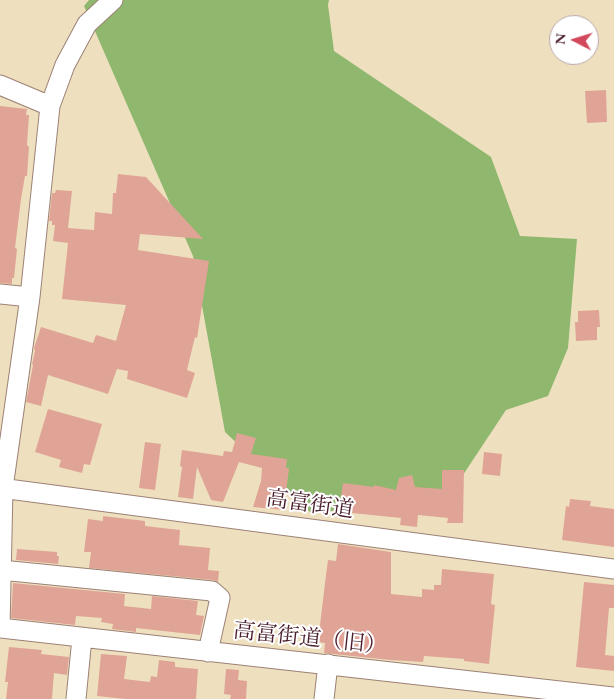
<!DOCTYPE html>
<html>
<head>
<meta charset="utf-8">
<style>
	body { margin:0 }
	#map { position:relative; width:614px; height:699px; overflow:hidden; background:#eee0bf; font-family:"EB Garamond",serif }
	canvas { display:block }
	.north { position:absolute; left:549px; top:15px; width:50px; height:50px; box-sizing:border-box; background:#fff; border:1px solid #b7a5aa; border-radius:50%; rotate:275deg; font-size:14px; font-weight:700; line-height:20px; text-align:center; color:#4a1f2b }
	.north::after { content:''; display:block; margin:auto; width:18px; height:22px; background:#d1495b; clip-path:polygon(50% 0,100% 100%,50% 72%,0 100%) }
</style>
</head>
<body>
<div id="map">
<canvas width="614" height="699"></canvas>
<div class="north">N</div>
</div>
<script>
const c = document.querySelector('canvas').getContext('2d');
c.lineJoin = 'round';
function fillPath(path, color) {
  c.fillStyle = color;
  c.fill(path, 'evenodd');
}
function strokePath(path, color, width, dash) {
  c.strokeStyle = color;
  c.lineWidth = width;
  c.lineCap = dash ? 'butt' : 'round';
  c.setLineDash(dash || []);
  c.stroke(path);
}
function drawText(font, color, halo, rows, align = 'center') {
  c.font = font + ' "EB Garamond","Noto Serif JP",serif';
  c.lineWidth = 4;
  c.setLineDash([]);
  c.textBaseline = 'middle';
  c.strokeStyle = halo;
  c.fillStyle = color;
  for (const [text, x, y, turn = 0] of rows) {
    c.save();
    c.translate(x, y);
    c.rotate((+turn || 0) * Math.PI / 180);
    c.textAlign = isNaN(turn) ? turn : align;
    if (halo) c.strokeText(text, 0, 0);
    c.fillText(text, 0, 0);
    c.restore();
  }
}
fillPath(new Path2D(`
	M89,0H329L328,5L334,51L491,157L520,236L577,239L568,348L548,396L506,410L451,493L312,514L225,432L193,256L84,6Z`), '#8fb76d');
fillPath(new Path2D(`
	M606,90L607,122L587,123L585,91Z
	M0,106L27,109L26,115H29L27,145L29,147L27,176H25L21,199L15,248L17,249L14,278H12V284L0,283Z
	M118,174L146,177L203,239L140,234L138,250L209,261L197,338L195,337L187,370L195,373L187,398L127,379L128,371L117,369L108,394L48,375L41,406L26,402L33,365L32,364L35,351L34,348L41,327L93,343L96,335L116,341L126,305L62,299L68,243L53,241L55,225H52V221H49L52,193H55L56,190L72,191L68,228L94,230L95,212L112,214L113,193H116Z
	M599,310L600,327H597V340L576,341L575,322H578V311Z
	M48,409L102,424L90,465L84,464L82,473L59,467L61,460L35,452Z
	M237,433L256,438L251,454L287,459L286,468H289L284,510L253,507L261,481L262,468L239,462L223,502L211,500L197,467L193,499L178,497L182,467L180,466L182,450L223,456L224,451L232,452Z
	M145,442L161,444L155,490L139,488Z
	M484,452L502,454L500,476L482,474Z
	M442,470H464L463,523H447L448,518L418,515L417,527L400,525L401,518L342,512V510H339L343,483L374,487V485L396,490L399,478L412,475L415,487L442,489Z
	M570,499L591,501L590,506L614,509V547L562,540L566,506L569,507Z
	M103,516L145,521V526L180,530L179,545L210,548L208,570L219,571L218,582L213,580L89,568L91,552H84L88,519L103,521Z
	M338,544L391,552V594L422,597V589L434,590V585H441L442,569L494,574L491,604L495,605L489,664L464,661V659L424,656L423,662L390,660L324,653L325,643L318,642L326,575L328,560L336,561Z
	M17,549L57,552V556H59L58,564L16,560Z
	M584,582L614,585V608H609L605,655L614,656V671L576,667Z
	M13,583L125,594L124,606L151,609L152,596L198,601L196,615L204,616L200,635L136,628V632L112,629L113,624L101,622L102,618L76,616L75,625L11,618Z
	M9,647L42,650L41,654L69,657L67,675L54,673L52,699H6L8,682H5Z
	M101,654L127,656L124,679L150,682L151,676L157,677L159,660L175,662V667L198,669L196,699H125L97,696Z
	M226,669L239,670L238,680L247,681L246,699H230L231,695L224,694Z`), '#e0a496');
const minor = new Path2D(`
	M0,85L50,106
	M0,294L30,297
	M0,488L614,569
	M1,570L212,591L220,598L208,652
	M0,628L3,488L30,297L50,106L65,65L87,24L113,0
	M0,628L614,697
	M76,699L82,638
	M324,699L328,664`);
strokePath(minor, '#9c8075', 21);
strokePath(minor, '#fff', 19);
drawText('22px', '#4a1f2b', '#fff', [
	["高富街道",310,505,8],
	["高富街道（旧）",310,639,6]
]);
</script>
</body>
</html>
